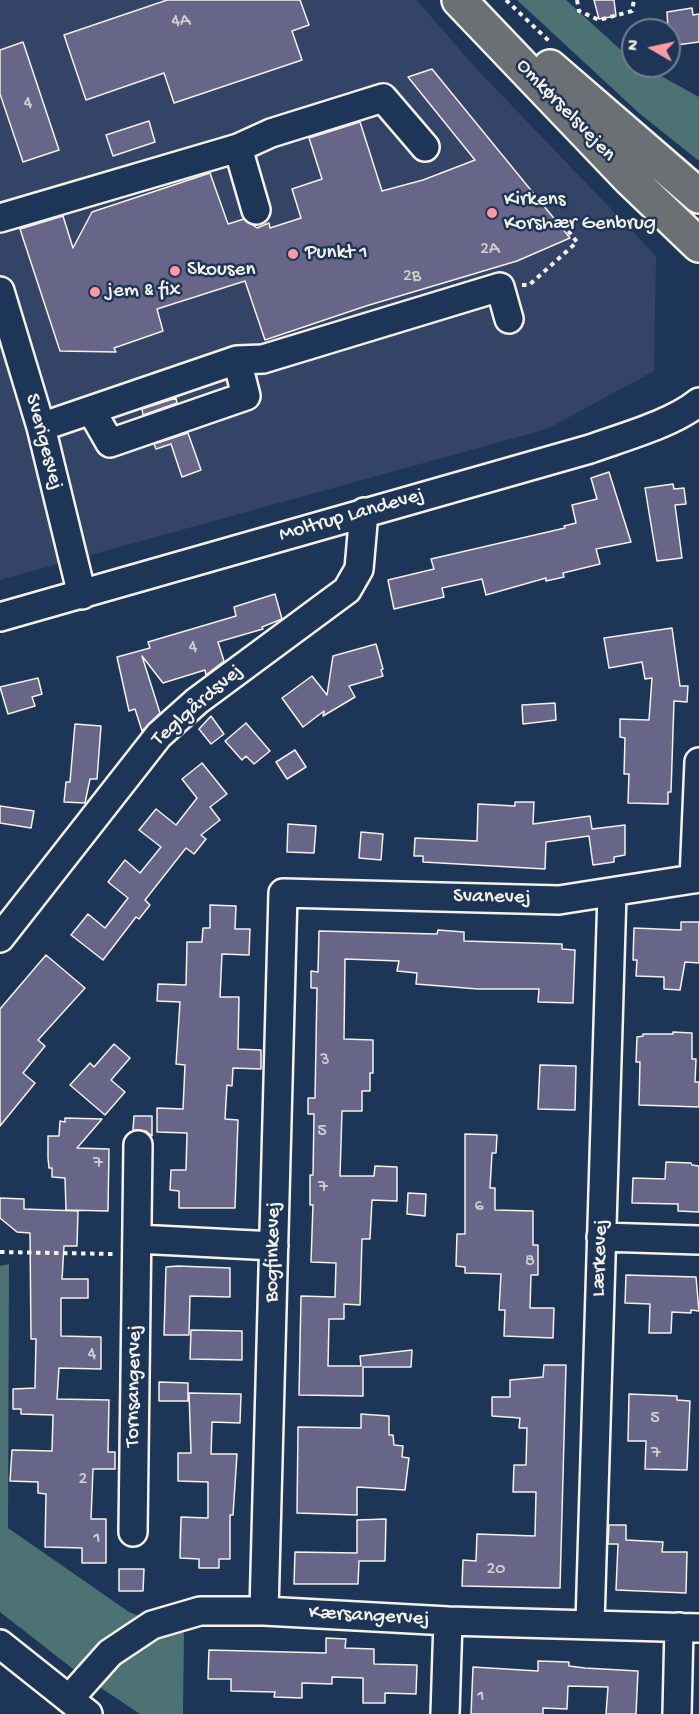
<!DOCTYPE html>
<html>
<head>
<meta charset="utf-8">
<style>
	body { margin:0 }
	#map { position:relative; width:699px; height:1714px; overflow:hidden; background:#1d3557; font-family:"Gochi Hand",sans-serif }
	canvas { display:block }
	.north { position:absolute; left:621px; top:18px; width:60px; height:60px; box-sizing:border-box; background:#1d3557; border:2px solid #738091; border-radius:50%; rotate:279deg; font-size:16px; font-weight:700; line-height:24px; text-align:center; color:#f4f1e8 }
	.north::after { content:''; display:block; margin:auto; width:21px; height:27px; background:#ff9aa2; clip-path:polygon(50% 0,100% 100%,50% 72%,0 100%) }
</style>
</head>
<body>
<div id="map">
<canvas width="699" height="1714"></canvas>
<div class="north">N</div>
</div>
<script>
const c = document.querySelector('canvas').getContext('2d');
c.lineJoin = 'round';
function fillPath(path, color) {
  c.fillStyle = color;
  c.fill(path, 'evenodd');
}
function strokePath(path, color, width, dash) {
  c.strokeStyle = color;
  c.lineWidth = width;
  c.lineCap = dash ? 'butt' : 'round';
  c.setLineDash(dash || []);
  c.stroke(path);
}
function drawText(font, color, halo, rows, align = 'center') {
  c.font = font + ' "Gochi Hand",sans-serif';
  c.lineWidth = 5;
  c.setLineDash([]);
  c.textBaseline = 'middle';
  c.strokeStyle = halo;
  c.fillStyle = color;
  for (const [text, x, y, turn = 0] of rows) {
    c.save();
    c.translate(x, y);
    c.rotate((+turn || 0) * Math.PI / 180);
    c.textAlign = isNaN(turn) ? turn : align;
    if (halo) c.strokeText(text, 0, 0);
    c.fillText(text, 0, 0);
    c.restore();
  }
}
fillPath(new Path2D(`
	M0,0H417L473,65L656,256L654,371L547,429L0,580Z`), '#344466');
fillPath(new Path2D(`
	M517,0H566L633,61V66H643L699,97V161L639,113Z
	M9,1264L8,1528L129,1612L184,1633L183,1714H140L77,1672L0,1612V1266Z`), '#4c7274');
const building = new Path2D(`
	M167,0H300L309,25L292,31L302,60L174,103L164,73L86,100L64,35Z
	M594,0H614L616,16L599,19Z
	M692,8L693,15L699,14V42L669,46L667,12Z
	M23,42L59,150L23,162L0,94V50Z
	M432,69L570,238L517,261L366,306L265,340L245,281L157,309L163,331L114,348L116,352L60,351L20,229L63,216L73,248L92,212L210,173L228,224L244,219L257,228L269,223L270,228L301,218L292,189L322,179L309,138L360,122L382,191L423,180L475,160L408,77Z
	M149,121L155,142L113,156L106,135Z
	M176,398L177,403L143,415L142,409Z
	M188,433L201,470L182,477L171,444L156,449L154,444Z
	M609,472L631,542L596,549L600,564L563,573L564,577L546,581V578L486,595L482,579L442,588L444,597L394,609L388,580L434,569L431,559L565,528L564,526L576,523L572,505L597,499L591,478Z
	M673,484L674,489L684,488L686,504L675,505L682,558L657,561L645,488Z
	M275,594L282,619L262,627L263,629L218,642L224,661L206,675L205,670L163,683L142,656L160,713L142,731L135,709L129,711L117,657L150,648L148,642L236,616L234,607Z
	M672,628L680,686H688L687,702L674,701L671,792H668V804L628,803L629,774H624L625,738L620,737V719L649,720L652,678L645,679L642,662L609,668L604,638Z
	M376,644L383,669L381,670L383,676L349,686L355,697L323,716L324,711L303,727L282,698L312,676L327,695L333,656Z
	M38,678L42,694L32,697L35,706L8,714L0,687Z
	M555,703L556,720L523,724L522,705Z
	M211,716L224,734L211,744L199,729Z
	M246,723L270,751L254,764L246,756L242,760L225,741Z
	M75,724L101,726L97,779H90L85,803L64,802L66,782H70Z
	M295,750L306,767L287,779L276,762Z
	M202,763L227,794L210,807L220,820L201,835L206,839L194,854L186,848L145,900L150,905L139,919L136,917L103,960L71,935L88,914L105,928L128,898L108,882L125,860L140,873L161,847L139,830L156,809L176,825L197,798L182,779Z
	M515,802H534L533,824L590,816L592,829L625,825V855L614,857V862L593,865L589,836L546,842L545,869L423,862V856H414L415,838L477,841L478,804L515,806Z
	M0,806L34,811L31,828L0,823Z
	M288,824L316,826L314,853L287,852Z
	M361,832L383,834L381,860L359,858Z
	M210,905L236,906L235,929H250L249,955L222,954L220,997H239L238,1049L261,1050V1069L233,1068L232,1086L227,1085L225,1119L238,1120L235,1208H179V1191L170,1190L171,1170H186L187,1133L157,1132V1108L183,1109L185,1065L176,1064L180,1002L157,1001L158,984L186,985L187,942H202L203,928H210Z
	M681,922H699V963L685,962L680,990L664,989V977L636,976L637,960H633L634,928L681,930Z
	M438,930L464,932V941L562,944V949L575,950L573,1003L538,1002L539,989H478L416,984L417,973L397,971L399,961L345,959L344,1039L373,1040V1073H370V1091H362V1111H342L340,1176H374L375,1166L397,1167V1201L372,1200L370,1239H362L360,1305L344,1304V1319H329L328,1366H361L360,1356L412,1350L411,1367H363V1396L299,1395L301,1296L335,1297L336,1263L311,1262L313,1205H310V1175H313L314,1114H308V1098H315L317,988H311V971L318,972L319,931L437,934Z
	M46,955L85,988L38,1040L45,1046L23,1073L35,1083L0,1126V1009Z
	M673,1032L692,1033V1059H696L695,1082H699V1107L639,1105L640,1062H636L637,1037L643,1036V1034H673Z
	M114,1044L130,1058L111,1080L125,1092L105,1115L70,1085L90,1063L94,1067Z
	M540,1065L576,1066L575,1110L538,1109Z
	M134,1116H152V1136L146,1131L133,1130Z
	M65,1118L102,1119L77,1148L109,1149L108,1211L66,1210L65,1178L52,1177V1168H49L48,1158V1136H59L60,1121L65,1122Z
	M465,1134L497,1135L496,1153H492L490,1188H495V1210L533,1211V1245H538V1275H531L530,1308H554L553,1338L504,1336L505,1310H499L501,1274L465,1273V1267L456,1266L457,1234H465Z
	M666,1162L691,1163L692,1165L699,1166V1212L678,1211V1204L632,1203L633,1178L665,1179Z
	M408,1193L426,1194L425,1216L407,1214Z
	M0,1198L24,1199V1209L78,1211L77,1246H64L62,1279H88V1298H61V1336L101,1337V1369L59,1368L57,1399L109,1400L108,1452H115V1469H93L91,1519H106V1563H82V1548L45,1547L46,1494L38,1493V1482L10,1481L12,1450L52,1451L53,1415L21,1414V1409H13V1389L35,1388L36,1339H31L30,1233L17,1232L0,1218Z
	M178,1266L230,1268V1297L190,1296L189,1335H164L166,1267Z
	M626,1275L696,1277L699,1311L691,1310V1313L672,1312L671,1333H649L650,1304L625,1303Z
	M191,1330L242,1331V1360L190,1359Z
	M544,1365H566L560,1588L462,1586L463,1560L476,1561L477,1534L535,1536L536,1492H513L514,1465H526L527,1428H519L520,1418L492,1416V1397H510V1380L543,1377Z
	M159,1382L188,1383V1401H159Z
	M189,1393L241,1394L240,1423L212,1422L211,1454H237L233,1515H230V1559H219V1568H199V1559L180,1558L181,1517L208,1518V1482L178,1481V1453H191Z
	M629,1394L677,1396V1400L690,1401L687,1470L645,1469L646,1441H628Z
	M361,1414L389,1416V1435H393L394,1445L403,1446L402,1457L409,1458L405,1490L357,1487V1515L297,1513L298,1427L361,1428Z
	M386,1519L385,1561H359L358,1584H294L295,1552L357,1553V1520Z
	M609,1525H626V1540L663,1542L662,1552H687L686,1593L616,1590L618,1544H608Z
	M119,1569H144L143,1591H119Z
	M326,1638L346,1639L345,1648L374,1649V1664L417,1665L416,1694L385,1693V1703H363V1678L332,1677V1684L302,1683V1698L274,1697L275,1692L231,1691V1679H208L209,1650L326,1653Z
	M538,1661L569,1662V1666L585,1668L638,1671L636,1714H606L608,1687L568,1686L567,1709L543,1708V1714H471L473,1667L538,1671Z`);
fillPath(building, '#686688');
strokePath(building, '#f4f1e8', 1.5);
const minor = new Path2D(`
	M238,148L271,133L383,98L425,147
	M0,218L238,148L256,210
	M0,291L41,427L82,595
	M91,410L110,443L246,396L237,360
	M41,427L237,360L263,359L500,287L509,319
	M0,617L590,449C623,437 672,424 699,402
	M694,879L699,762
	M0,938L159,735L197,701L347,590L359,569L364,512
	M601,1237L699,1240
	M137,1239L274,1246
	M133,1532L138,1145
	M264,1611L283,893L559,900L699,878
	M590,1623L612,893
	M0,1644L88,1714
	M69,1699L110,1653L152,1625L200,1611H264L448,1621L699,1628
	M445,1714L448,1621
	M677,1714L679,1627`);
const major = new Path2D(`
	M459,0L629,178L699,245
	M550,67L699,196`);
strokePath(minor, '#f4f1e8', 32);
strokePath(major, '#f4f1e8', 38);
strokePath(new Path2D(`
	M506,0L549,41
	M577,0L579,11L599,20L632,11L634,0
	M522,285H529L577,242L562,223
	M0,1252L113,1254`), '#f4f1e8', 4, [4.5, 4.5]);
strokePath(minor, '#1d3557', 27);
strokePath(major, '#6a7074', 33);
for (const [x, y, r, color] of [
	[492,213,6,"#ff9aa2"],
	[293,254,6,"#ff9aa2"],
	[175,271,6,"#ff9aa2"],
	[95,292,6,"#ff9aa2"]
]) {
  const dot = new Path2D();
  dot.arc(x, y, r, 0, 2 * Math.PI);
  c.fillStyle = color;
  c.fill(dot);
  strokePath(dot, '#1d3557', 2);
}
drawText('18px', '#d1ced0', null, [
	["4A",181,22],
	["4",28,104],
	["2A",490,250],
	["2B",412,277],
	["4",193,648],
	["3",325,1061],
	["5",322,1132],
	["7",98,1164],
	["7",323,1188],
	["6",479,1207],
	["8",530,1262],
	["4",92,1355],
	["5",655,1419],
	["7",656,1454],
	["2",83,1480],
	["1",97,1539],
	["20",496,1570],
	["1",481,1697]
]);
drawText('21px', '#f4f1e8', '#1d3557', [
	["Omkørselsvejen",565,111,46],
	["Sverigesvej",43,442,75],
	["Moltrup Landevej",352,516,-16],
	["Teglgårdsvej",198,706,-41],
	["Svanevej",492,898,1],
	["Bogfinkevej",274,1252,-89],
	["Lærkevej",601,1258,-88],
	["Tornsangervej",135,1386,-89],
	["Kærsangervej",369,1617,3]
]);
drawText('21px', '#f4f1e8', '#1d3557', [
	["Kirkens",504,201],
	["Korshær Genbrug",504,225],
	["Punkt 1",305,254],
	["Skousen",187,271],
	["jem & fix",107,292]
], 'left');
</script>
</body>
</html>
